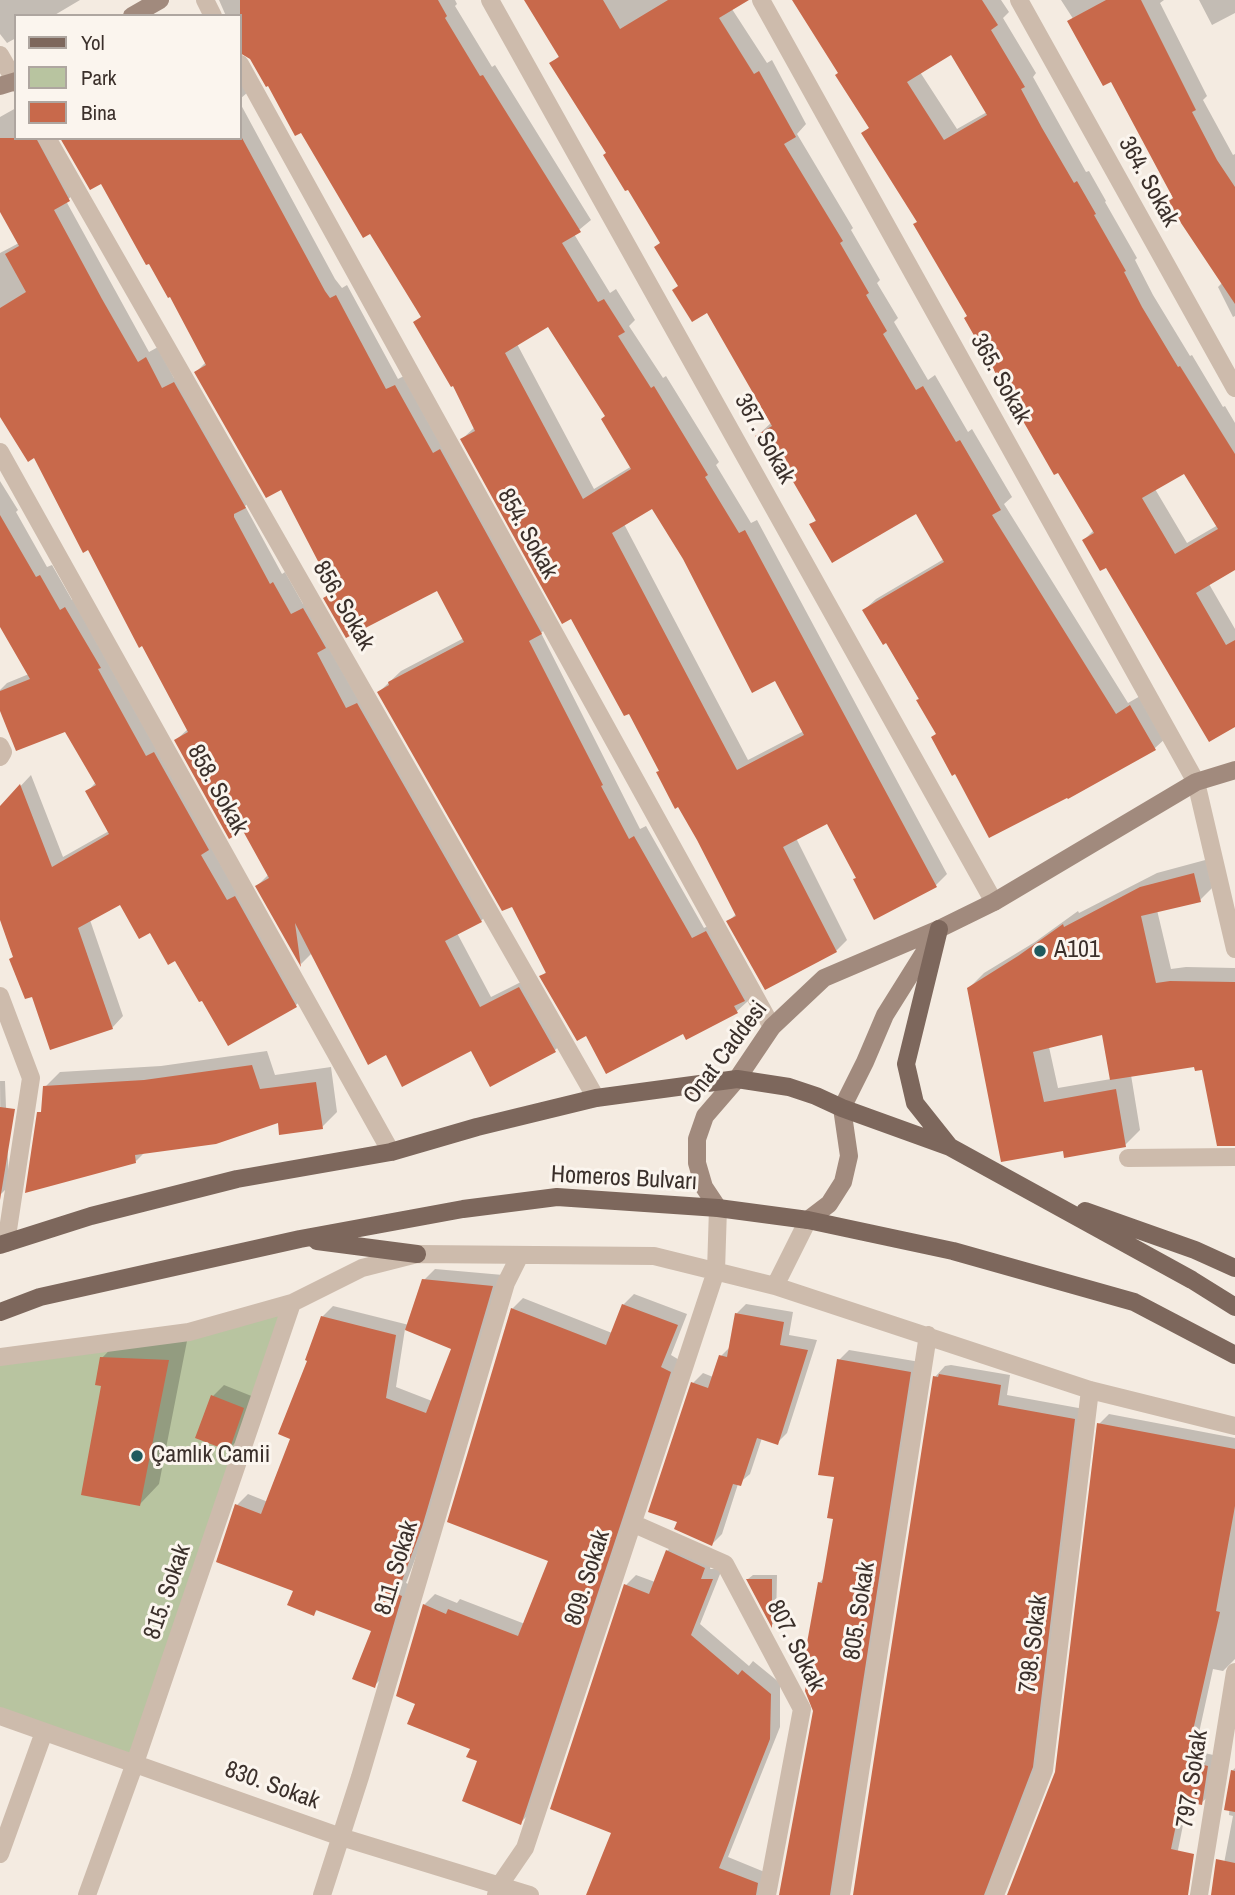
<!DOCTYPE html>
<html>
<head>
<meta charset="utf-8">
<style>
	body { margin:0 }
	#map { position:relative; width:1235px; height:1895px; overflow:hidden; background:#f4ebe1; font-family:"Archivo Narrow",sans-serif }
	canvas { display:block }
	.legend { position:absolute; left:14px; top:14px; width:228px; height:126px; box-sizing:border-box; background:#fbf5ee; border:2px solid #aea6a0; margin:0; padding:9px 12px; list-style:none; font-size:21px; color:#3b302b }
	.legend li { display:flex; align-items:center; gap:14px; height:35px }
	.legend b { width:35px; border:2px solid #aea6a0 }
</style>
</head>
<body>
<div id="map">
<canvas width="1235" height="1895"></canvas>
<ul class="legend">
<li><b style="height:9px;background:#7d675c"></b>Yol</li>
<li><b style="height:19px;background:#b8c4a0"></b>Park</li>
<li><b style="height:19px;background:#c8694b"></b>Bina</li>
</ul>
</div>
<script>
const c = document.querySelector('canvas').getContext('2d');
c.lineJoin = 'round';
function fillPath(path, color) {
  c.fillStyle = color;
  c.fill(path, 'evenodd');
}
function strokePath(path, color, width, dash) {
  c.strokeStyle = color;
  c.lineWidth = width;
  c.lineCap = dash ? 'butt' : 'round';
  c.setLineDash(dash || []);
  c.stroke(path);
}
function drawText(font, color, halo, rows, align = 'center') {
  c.font = font + ' "Archivo Narrow",sans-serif';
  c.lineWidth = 6;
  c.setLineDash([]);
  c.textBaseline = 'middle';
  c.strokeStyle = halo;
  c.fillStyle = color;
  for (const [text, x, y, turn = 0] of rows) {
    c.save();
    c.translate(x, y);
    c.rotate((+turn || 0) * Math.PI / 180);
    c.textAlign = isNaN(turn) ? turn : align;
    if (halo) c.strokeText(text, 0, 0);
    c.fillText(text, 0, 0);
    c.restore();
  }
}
fillPath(new Path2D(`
	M292,1303L135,1763L0,1716V1357L109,1344Z`), '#b8c4a0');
fillPath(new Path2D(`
	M0,0H80L53,16H16V38L7,43L0,34Z
	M219,0H455L457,4L455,6L492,67L495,65L591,220L574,234L610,293L616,289L635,320L629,326L663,378L666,376L719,462L716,465L751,523L757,520L947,874L936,885L857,877L828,821L796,838L847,940L836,951L729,921L737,913L630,711L462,439L475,427L453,384L415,323L422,316L370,231L269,83L246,52H240V16H226ZM549,325L606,416L632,466L594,489L517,344ZM653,507L684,558L776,678L804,731L748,760L624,524Z
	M526,0H732L730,6L767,63L772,60L806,124L797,134L853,228L851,230L880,280L877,283L898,318L894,322L928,380L935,375L968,432L972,429L1012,497L1004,504L1128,703L1142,695L1167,737L1155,748L1069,797L938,733L886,641L864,610L876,599L944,559L916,512L811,525L817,519L781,459L757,436L772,422L707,311L679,285L661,242L552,63L560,55Z
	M794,0H1001L1009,12L1003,18L1036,73L1033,77L1086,172L1089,171L1106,201L1105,202L1137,258L1135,260L1153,295L1190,356L1192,355L1223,407L1225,406L1235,423V568L1209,584L1235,629V725L1084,540L1094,530L969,315L919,221L864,133L870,127L840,72ZM951,53L987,112L957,129L920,72ZM1185,472L1218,525L1187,543L1155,489Z
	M1061,0H1164L1160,3L1207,96L1203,100L1233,155L1235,154V316L1233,317L1218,287L1223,282L1112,79Z
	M1199,0H1235V13L1212,25Z
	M240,54L256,85L240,99Z
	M240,103L335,279L342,288L347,285L398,379L406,375L552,622L541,633L640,829L646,826L704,928L718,921L748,1001L736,1012L683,1031L586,1034L542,976L547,971L512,904L379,692L401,671L464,638L438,589L325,598L335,589L282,488L196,372L206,362L171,295L102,182L240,138Z
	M16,108V138H51L80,189L66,201L149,352L158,347L174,378L185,372L256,496L245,506L282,574L285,572L303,604L314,598L492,909L481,921L457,933L491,997L531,977L567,1039L555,1050L490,1084L472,1049L387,1053L312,953L301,964L257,886L269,874L244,828L176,740L188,729L89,548L34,456L0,414V253L19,243L0,209V117Z
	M0,481L18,510L16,512L47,567L52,565L72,600L76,597L307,994L296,1005L202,998L176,959L120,903L90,920L123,1016L112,1028L33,994L15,956L0,912V808L31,775L63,857L109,831L87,792L96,782L66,729L0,706V690L7,683L29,674L0,623Z
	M1209,859L1215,885L1200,900L1157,910L1171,969L1186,967L1235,968V1141L1203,1068L1196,1065L1131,1075L1140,1130L1125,1145L1065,1149L969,988L984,973L1035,942L1078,911L1079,913L1157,873ZM1104,1033L1111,1079L1058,1088L1049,1047Z
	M267,1051L275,1075L331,1067L337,1112L322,1127L279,1121L145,1152L136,1161L45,1087L60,1072L161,1066Z
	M0,1081H5L9,1186L1,1194Z
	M435,1269L503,1275L432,1515L406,1583L411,1585L385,1675L374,1686L373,1630L318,1609L314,1614L295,1590L237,1505L248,1494L268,1502L292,1438L309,1360L322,1317L333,1306L409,1325L424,1280ZM405,1329L453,1348L432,1401L396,1387Z
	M634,1294L687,1314L671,1355L681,1361L531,1812L520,1823L472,1748L417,1703L424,1605L435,1594L457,1603L460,1599L525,1624L550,1560L512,1309L523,1298L612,1333L623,1305Z
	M746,1304L793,1312L789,1335L817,1340L787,1433L777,1443L762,1438L750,1474L738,1484L722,1534L712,1544L679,1521L693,1383L703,1373L713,1377L721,1356L731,1346L736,1314Z
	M121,1338L187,1341L159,1484L140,1504L103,1385L102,1358Z
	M849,1350L920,1362L848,1895H780L815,1711L819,1583L825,1577L835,1517L839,1360Z
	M951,1365L1010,1375L1007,1395L1084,1409L1043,1755L1001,1895H854L935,1377L945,1366Z
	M224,1385L254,1397L240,1438L229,1449L213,1396Z
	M1109,1414L1235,1438V1659L1223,1671L1213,1669L1195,1751L1218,1756L1212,1793L1201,1803L1188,1800L1169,1895H1009L1057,1772L1099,1424Z
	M677,1541L714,1557L710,1569H722L700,1624L749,1666L753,1661L780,1683V1727L728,1857L767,1873L775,1895H594L614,1832L626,1585L636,1575L655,1582L667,1551Z
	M753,1575H777L776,1621L772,1625L748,1579Z
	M1235,1768V1895H1218L1233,1816L1229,1815L1232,1771Z`), '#0003');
fillPath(new Path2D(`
	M240,0H438L447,16L445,18L480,76L483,75L581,232L562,243L598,302L604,299L625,332L618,336L651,388L654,386L708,475L705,477L739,533L745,530L937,887L874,920L853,879L856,878L827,824L783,847L837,952L765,990L726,921L736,916L697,840L678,807L675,809L656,772L659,771L629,714L624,716L571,619L562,624L460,439L475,431L453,386L451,387L413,322L421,317L370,234L363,238L301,133L295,136L268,86L266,87L250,59L240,53ZM548,327L605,416L601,419L631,469L583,499L505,353ZM652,509L683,559L752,693L775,681L804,735L737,770L612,533Z
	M524,0H603L620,29L668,0H749L719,18L754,74L759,71L796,137L784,144L843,241L840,243L869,293L866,295L887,331L883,334L916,390L923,386L956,442L960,440L1001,510L992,515L1116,714L1130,705L1156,750L1068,799L1067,798L989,838L955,774L952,776L931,737L936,734L916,700L919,699L886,643L883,645L862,610L944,562L916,514L832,563L809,524L816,521L781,461L772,466L755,436L772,426L707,313L692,322L672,290L678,286L654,247L660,243L628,190L625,191L603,155L606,153L549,63L559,57Z
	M792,0H982L998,25L991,30L1025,87L1021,89L1042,128L1074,183L1077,181L1096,214L1094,215L1126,271L1124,272L1142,307L1178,367L1180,366L1235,454V570L1196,593L1226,645L1235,640V727L1209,742L1106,568L1100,571L1082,540L1094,533L1058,473L1054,475L964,318L967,316L913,224L917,222L861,133L869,128L835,75L838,73ZM951,55L987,115L944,140L907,82ZM1184,474L1218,529L1175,554L1142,498Z
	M1106,0H1141L1196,110L1192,112L1217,160L1235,187V304L1167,202L1173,198L1111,82L1103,86L1067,21Z
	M0,138H36L70,201L54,210L102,299L138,362L146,357L162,388L174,382L246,508L234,514V517L270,584L273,582L291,614L303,608L326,648L317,653L346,708L357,703L482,922L445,941L480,1007L519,987L556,1052L490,1087L471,1051L402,1087L386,1055L368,1065L295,923L301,967L255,886L269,878L243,831L229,839L174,740L188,732L142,646L139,648L88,550L83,553L34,458L28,462L0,417V308L26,292L5,254L19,246L0,212Z
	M60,138H242L325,291L330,298L336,295L386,389L395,385L433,453L440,449L542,634L529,641L603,785L601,786L629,839L634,836L692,938L706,931L745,1001L734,1006L738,1013L686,1040L683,1034L606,1074L586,1036L577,1041L539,976L546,973L512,907L502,911L377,692L389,685L388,682L464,642L437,591L346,638L323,598L334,592L281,490L266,498L194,372L206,365L170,297L168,298L149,264L146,265L101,184L90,190Z
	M0,515L36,577L40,575L60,610L65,607L101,668L98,669L146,756L154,752L209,850L201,855L227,900L235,896L297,1007L228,1046L202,1001L199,1002L175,961L168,965L150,933L139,939L120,905L78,928L113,1029L50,1050L32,997L25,999L9,959L13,957L0,920V806L20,784L52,867L109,834L85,791L96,785L65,732L16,751L0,711V691L30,679L0,627Z
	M1194,873L1201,902L1141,916L1156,983L1170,981L1235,982V1146H1217L1202,1070L1195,1071L1194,1067L1110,1080L1102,1035L1033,1052L1044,1102L1116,1089L1126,1147L1064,1158L1063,1151L1001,1162L967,988L1018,956L1063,924L1064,927L1140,887Z
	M252,1065L260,1089L316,1082L323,1129L279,1135L278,1123L216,1144L135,1155L136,1163L25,1193L37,1112H41L43,1086L144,1080Z
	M0,1107L15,1109L0,1200Z
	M422,1279L493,1286L422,1527L397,1594L402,1596L375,1688L352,1679L371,1631L316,1610L314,1616L287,1605L293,1591L216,1562L235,1504L261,1514L290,1439L278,1434L307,1361L305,1360L321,1316L396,1335L386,1398L426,1413L451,1349L405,1330Z
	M622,1304L678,1325L661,1367L671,1372L521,1825L462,1801L477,1761L466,1757L470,1749L407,1724L415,1704L396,1696L423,1604L446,1614L448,1609L518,1636L548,1561L447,1522L511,1308L606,1345Z
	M735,1313L784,1322L780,1345L808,1350L778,1445L757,1438L741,1486L733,1484L712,1546L674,1529L677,1522L648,1512L691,1382L708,1388L719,1355L727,1357Z
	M100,1357L169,1360L140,1506L81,1495L101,1386L95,1385Z
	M837,1359L911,1372L830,1895H779L813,1711L805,1691L807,1678L801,1676L818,1582L822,1583L833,1519L827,1518L834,1477L818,1475Z
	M939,1374L1001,1385L998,1405L1075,1419L1033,1767L984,1895H853L933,1376L938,1377Z
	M211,1395L244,1408L229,1451L195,1438Z
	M1097,1423L1235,1449V1506L1216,1611L1220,1612L1186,1761L1208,1766L1202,1805L1181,1801L1171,1849L1194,1854L1188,1895H1007L1055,1772Z
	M666,1550L705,1568L701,1579H713L691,1635L738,1675L742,1670L771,1694L770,1739L719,1868L758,1883L756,1895H586L611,1833L550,1809L624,1584L649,1594Z
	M746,1579H772V1628Z
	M1231,1770L1235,1771V1812L1224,1810Z
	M1216,1859L1235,1863V1895H1211Z`), '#c8694b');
strokePath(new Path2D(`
	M205,0L213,16
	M490,0L994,902
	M761,0L1196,782L1235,949
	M1019,0L1235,388
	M0,55L16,83
	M240,64L772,1027
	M47,138L596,1098
	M0,452L391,1152
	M0,746L3,752L0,757
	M0,996L31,1078L6,1243
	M1128,1158L1235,1157
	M775,1286L808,1220
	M0,1357L189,1332L292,1303L362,1268L417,1254L654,1256L775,1286L1090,1390L1235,1426
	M632,1523L725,1564L802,1709L767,1895
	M0,1716L341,1837L530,1895
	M0,1854L44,1732
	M87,1895L135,1763L292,1303
	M322,1895L360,1777L506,1283L520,1255
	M496,1895L499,1886L525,1848L716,1271L718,1208
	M841,1895L928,1335
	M995,1895L1044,1770L1090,1390
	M1199,1895L1235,1672`), '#cdbbac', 18);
strokePath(new Path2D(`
	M132,16L160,0
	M0,86L16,81
	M718,1208L704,1187L697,1163V1139L705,1116L737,1079L772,1027L824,978L939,929L994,902L1196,782L1235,770
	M808,1220L829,1204L843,1182L849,1156L842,1108L865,1062L885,1015L937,932`), '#a18a7d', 18);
strokePath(new Path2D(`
	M939,929L906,1064L915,1103L950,1147
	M1085,1211L1195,1250L1235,1268
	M317,1241L417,1254
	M0,1245L91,1216L237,1179L391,1152L477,1127L596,1098L737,1079L789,1087L816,1096L842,1108L950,1147L1192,1280L1235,1307
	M0,1312L40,1297L300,1239L463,1209L557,1197L718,1208L808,1220L953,1251L1134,1302L1235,1355`), '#7d675c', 18);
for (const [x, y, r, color] of [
	[1040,951,7,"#1f5a5e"],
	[137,1456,7,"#1f5a5e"]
]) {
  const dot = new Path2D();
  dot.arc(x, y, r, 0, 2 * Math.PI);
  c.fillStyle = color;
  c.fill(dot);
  strokePath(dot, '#fbf5ee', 2.5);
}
drawText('24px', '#3b302b', '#fbf5ee', [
	["364. Sokak",1148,182,61],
	["365. Sokak",1000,379,61],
	["367. Sokak",764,439,61],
	["854. Sokak",527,534,61],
	["856. Sokak",343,606,60],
	["858. Sokak",217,790,61],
	["Onat Caddesi",726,1053,-53],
	["Homeros Bulvarı",624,1179,3],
	["811. Sokak",397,1568,-73],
	["809. Sokak",588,1578,-72],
	["815. Sokak",168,1592,-71],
	["805. Sokak",860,1611,-81],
	["798. Sokak",1034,1644,-83],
	["807. Sokak",795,1646,63],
	["797. Sokak",1193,1779,-81],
	["830. Sokak",272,1786,20]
]);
drawText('24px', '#3b302b', '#fbf5ee', [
	["A101",1054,951],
	["Çamlık Camii",151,1456]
], 'left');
</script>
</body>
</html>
